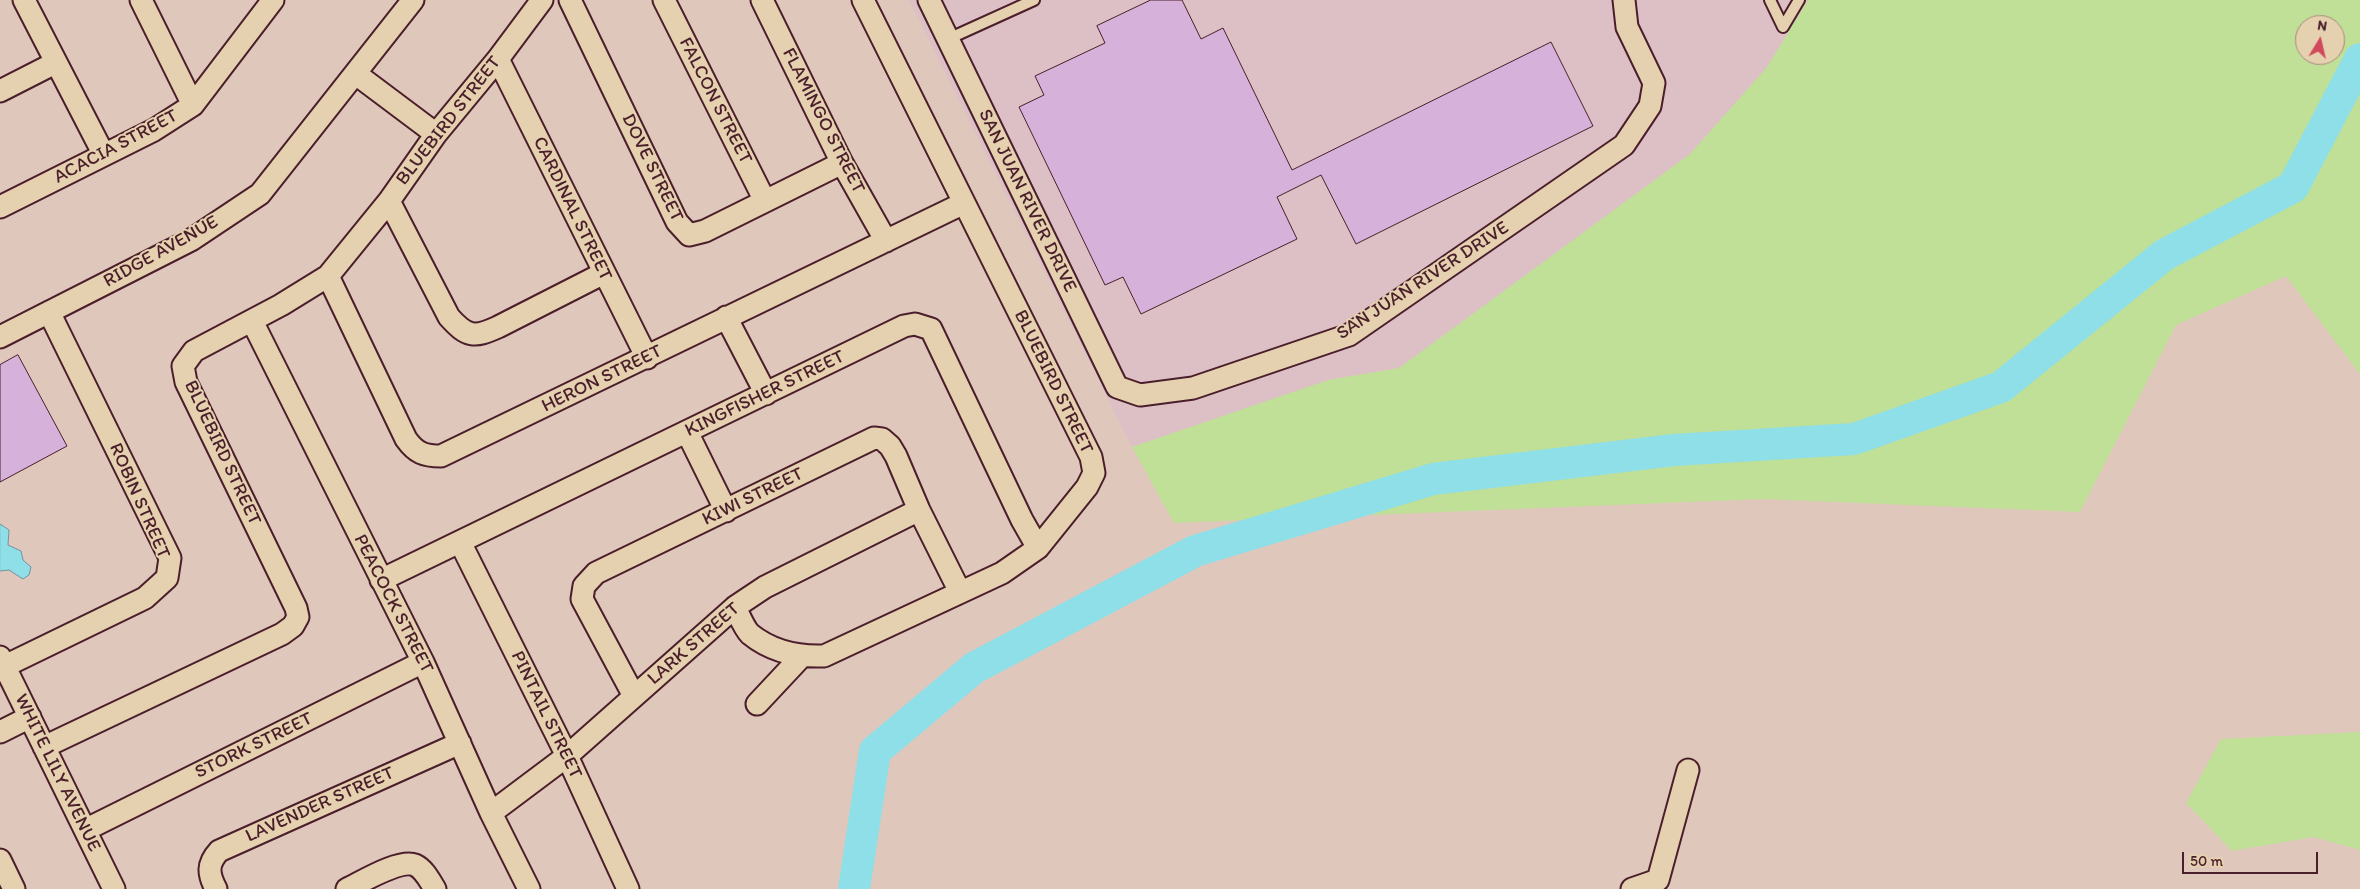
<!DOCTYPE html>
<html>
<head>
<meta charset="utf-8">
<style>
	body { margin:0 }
	#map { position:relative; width:2360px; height:889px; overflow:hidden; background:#e0c7bc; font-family:Itim,sans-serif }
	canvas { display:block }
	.north { position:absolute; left:2295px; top:15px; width:50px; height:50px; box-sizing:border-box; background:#e5d1af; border:1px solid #a78a7a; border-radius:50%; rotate:9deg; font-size:14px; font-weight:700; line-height:20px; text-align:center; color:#4a1f2b }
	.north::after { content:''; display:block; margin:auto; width:18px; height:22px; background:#d1495b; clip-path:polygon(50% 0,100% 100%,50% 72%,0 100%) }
	.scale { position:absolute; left:2182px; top:852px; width:136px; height:22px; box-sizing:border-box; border:2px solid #4a1f2b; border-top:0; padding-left:6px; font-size:15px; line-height:18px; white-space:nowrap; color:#4a1f2b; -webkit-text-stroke:4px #e5d1af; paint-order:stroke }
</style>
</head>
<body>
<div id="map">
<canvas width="2360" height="889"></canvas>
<div class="north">N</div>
<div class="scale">50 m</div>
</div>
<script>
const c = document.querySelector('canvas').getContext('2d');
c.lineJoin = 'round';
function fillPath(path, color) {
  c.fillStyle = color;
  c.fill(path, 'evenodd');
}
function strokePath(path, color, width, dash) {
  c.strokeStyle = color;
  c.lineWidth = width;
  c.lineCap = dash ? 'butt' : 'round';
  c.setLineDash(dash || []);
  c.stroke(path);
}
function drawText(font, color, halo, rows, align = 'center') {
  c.font = font + ' Itim,sans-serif';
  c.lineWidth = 4;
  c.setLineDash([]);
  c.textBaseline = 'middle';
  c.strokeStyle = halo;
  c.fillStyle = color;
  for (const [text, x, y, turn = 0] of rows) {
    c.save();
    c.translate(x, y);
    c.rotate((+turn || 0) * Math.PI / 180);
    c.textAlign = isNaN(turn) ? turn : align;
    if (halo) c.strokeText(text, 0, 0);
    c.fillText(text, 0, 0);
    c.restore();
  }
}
fillPath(new Path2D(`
	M909,0H2354L2335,25H2305V55L1776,389L1174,523L1132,447Z`), '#ddc0c5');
fillPath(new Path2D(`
	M1808,0H2360V374L2286,276L2176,325L2080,512L1762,499L1174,523L1132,447L1328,380L1399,368L1690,154L1767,67ZM2305,25H2335V55H2305Z
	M2360,732V850L2314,837L2232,851L2186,803L2221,739Z`), '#c0df97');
const water = new Path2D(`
	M0,524L9,530L8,545L21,551L23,560L31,567L29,575L23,579L9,570L0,571Z`);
fillPath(water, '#8edfe8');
strokePath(water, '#73929c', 1);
strokePath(new Path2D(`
	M854,889L875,751L974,668L1195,551L1433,479L1674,450L1854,439L2001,387L2164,255L2293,187L2360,59`), '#8edfe8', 32);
const building = new Path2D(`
	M1151,0H1182L1201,39L1223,28L1292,170L1551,42L1593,126L1356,244L1321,175L1277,197L1297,239L1141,314L1123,277L1105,285L1019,107L1044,95L1035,76L1105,43L1097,26Z
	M18,355L67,446L0,482V365Z`);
fillPath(building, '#d6b1d9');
strokePath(building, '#4a1f2b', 1);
const service = new Path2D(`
	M1770,0L1783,27L1799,0
	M948,39L1034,0`);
const minor = new Path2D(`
	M24,0L104,155
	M141,0L193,105
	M570,0L677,222L689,235L705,231L842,163
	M664,0L765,201
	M762,0L842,163L886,241
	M929,0L1117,387L1140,395L1193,388L1349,335L1624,145L1650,106L1654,83L1627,27L1624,0
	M498,59L647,358
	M356,74L436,134
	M0,91L55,63
	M389,201L449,317C467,337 474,338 498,327L604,273
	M0,207L154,130L193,105L273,0
	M328,276L406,439C416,453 424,456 441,456L964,203
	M726,317L766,394
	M252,321L423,662L491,813L529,889
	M0,337L191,240L260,194L413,0
	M687,432L726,511
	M460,542L567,756L628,889
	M381,580L904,326L915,324L931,329L1022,520L1038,548
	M735,607C739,615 744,628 750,634C771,651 798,657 824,656L1002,573L1038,548L1087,487L1094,473L1091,457L863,0
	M0,657L114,889
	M5,666L145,598L167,578L170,558L49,312
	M634,696L582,599L584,586L596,573L874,438L882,439L890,446L896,456L919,510L960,592
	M757,704L801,657
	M0,732L30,717
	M44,747L282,634L293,626L298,617L296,608L186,382L183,366L194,351L281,305L328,276L389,201L436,134L498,59L542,0
	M491,813L567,756L735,607L765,587L919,510
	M85,830L423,662
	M0,860L14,889
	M216,889C208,874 207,864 219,851L460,743
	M347,889C362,882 399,859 415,865C424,869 430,881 435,889
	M1632,889L1658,880L1688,770`);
strokePath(service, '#4a1f2b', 14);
strokePath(minor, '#4a1f2b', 25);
strokePath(service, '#e5d1af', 10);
strokePath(minor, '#e5d1af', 21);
drawText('19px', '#4a1f2b', '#e5d1af', [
	["FALCON STREET",715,101,63],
	["BLUEBIRD STREET",449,121,-52],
	["FLAMINGO STREET",823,121,63],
	["ACACIA STREET",116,147,-28],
	["DOVE STREET",652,168,64],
	["SAN JUAN RIVER DRIVE",1027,201,64],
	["CARDINAL STREET",572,209,64],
	["RIDGE AVENUE",161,252,-29],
	["SAN JUAN RIVER DRIVE",1423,281,-33],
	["HERON STREET",602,379,-26],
	["BLUEBIRD STREET",1053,382,64],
	["KINGFISHER STREET",765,394,-26],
	["BLUEBIRD STREET",222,453,65],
	["KIWI STREET",753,497,-26],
	["ROBIN STREET",139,501,66],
	["PEACOCK STREET",393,604,63],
	["LARK STREET",694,644,-41],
	["PINTAIL STREET",546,715,64],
	["STORK STREET",254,746,-26],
	["WHITE LILY AVENUE",57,773,64],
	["LAVENDER STREET",320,805,-24]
]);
</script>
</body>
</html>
